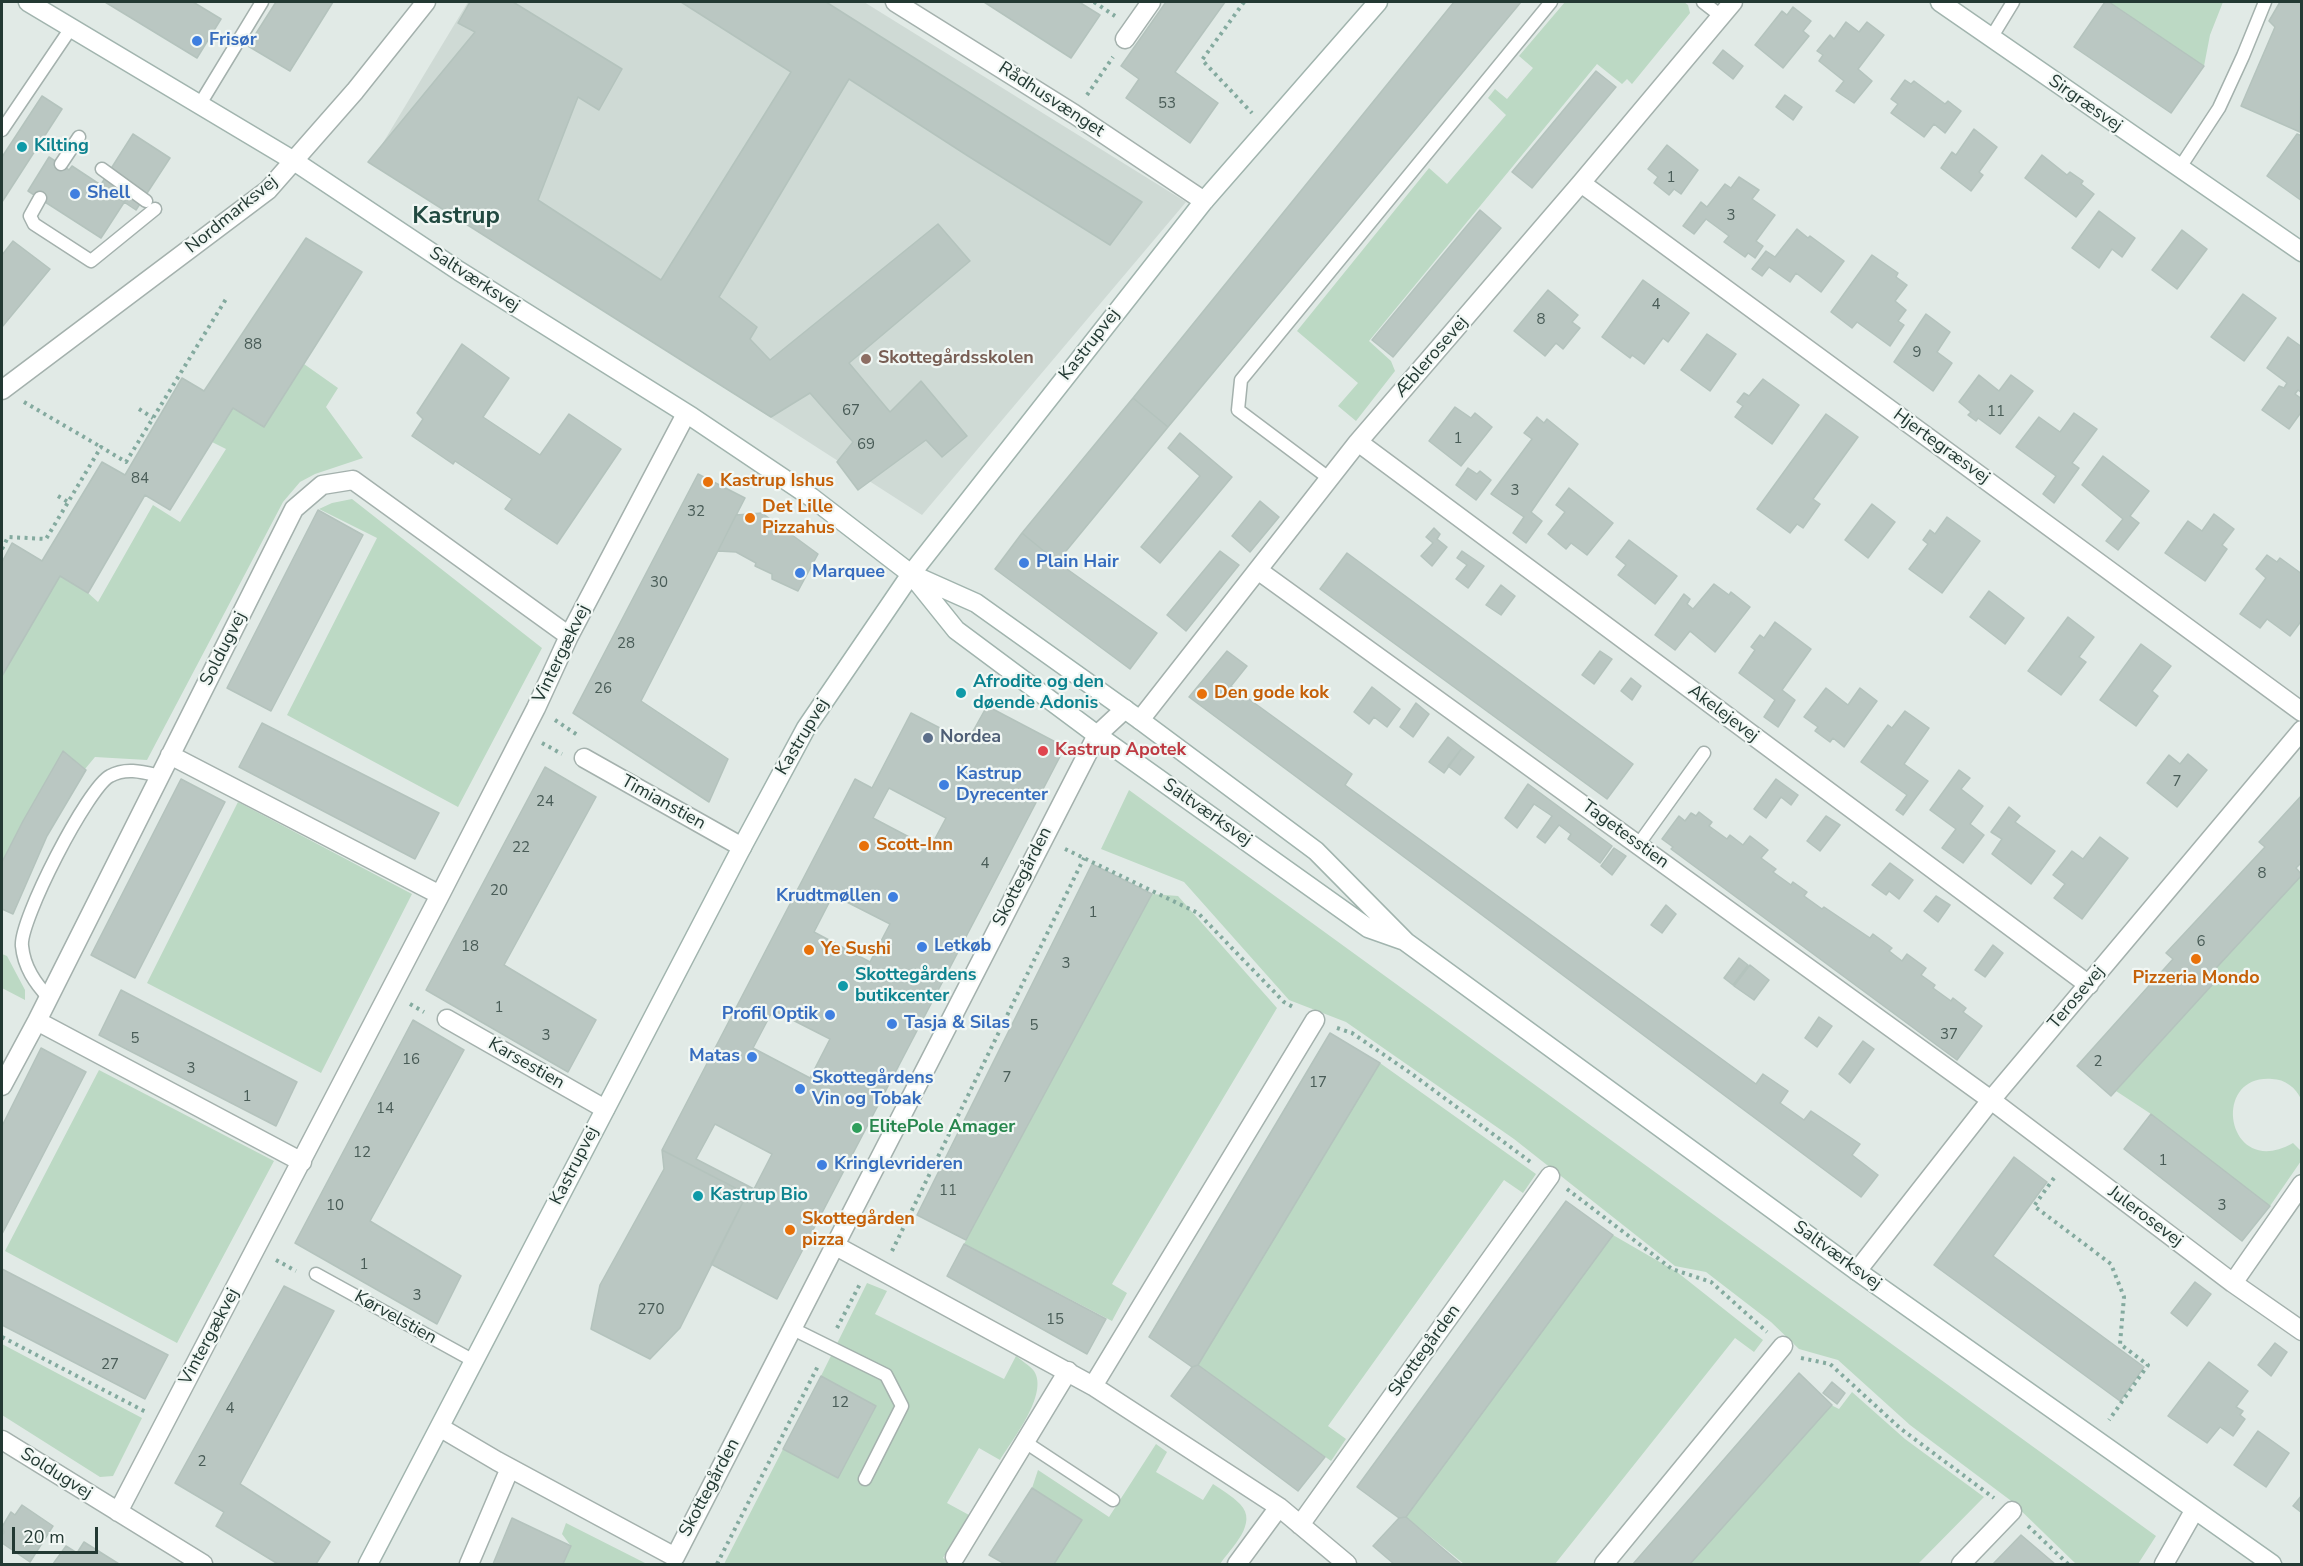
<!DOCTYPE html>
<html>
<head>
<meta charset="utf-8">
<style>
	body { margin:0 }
	#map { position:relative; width:2303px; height:1566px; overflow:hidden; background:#e1eae6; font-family:"Nunito Sans",sans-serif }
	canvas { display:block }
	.frame { position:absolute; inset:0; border:3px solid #233933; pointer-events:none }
	.scale { position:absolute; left:12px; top:1527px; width:86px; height:27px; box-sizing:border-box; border:3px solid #233933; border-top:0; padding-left:8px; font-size:18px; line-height:21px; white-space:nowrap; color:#233933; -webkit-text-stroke:4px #f1f7f4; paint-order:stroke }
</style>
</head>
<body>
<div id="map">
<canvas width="2303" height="1566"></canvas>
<div class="frame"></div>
<div class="scale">20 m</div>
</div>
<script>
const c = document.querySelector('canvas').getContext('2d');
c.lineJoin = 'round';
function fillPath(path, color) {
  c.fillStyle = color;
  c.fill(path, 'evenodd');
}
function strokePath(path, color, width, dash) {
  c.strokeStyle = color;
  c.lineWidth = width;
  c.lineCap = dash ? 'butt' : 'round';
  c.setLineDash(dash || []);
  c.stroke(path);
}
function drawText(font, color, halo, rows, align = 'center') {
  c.font = font + ' "Nunito Sans",sans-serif';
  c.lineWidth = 4.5;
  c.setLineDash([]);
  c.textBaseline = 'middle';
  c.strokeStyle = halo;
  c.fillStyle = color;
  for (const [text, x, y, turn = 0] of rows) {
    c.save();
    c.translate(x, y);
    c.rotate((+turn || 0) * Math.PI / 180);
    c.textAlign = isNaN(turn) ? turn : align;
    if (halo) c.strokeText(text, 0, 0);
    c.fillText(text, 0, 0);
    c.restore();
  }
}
fillPath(new Path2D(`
	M468,2H864L1186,202L922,515L372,161Z`), '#cfdad5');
fillPath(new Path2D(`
	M1565,2H1684L1688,5L1690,13L1632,84L1627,79L1622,84L1597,64L1369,341L1391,361L1395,371L1356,421L1338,406L1358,383L1297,331L1429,168L1447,184L1506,115L1488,98L1495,89L1507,99L1533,68L1519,56Z
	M2109,2H2223L2210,35L2204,66Z
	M304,364L338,388L326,407L363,458L315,474L300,482L283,502L147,760L95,757L85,769L63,751L23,821L2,862V676L60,576L87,592L98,602L153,505L180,522L226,449L212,442L233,408L264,427Z
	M352,499L542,648L458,807L287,715L377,538L319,509L332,503Z
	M1129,790L2156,1536L2138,1564H2076L2010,1500L1910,1425L1838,1360L1799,1349L1771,1322L1706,1272L1675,1266L1514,1139L1346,1022L1289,1000L1184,882L1101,849Z
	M238,802L412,894L321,1073L147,983Z
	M2301,875V1099C2296,1088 2285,1079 2272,1079C2209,1074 2227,1181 2293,1143L2301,1151V1161L2270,1206L2151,1114L2116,1091L2212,985L2206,979Z
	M1152,894L1178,896L1277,1008L1112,1284L1127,1293L1112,1321L964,1244Z
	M2,954L7,956L25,990V1000L2,988Z
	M1380,1063L1536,1174L1523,1193L1504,1180L1328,1426L1346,1439L1331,1461L1198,1365Z
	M99,1070L274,1161L177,1343L5,1251Z
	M1613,1235L1677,1272L1763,1340L1754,1352L1735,1338L1555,1564H1464L1406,1517Z
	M867,1283L887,1291L875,1314L1004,1379L1016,1356C1021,1360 1030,1366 1034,1371C1049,1394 1012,1440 1000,1460L979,1448L947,1503L969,1515L943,1558L954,1564H724L783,1449L838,1478L876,1406L821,1376Z
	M2,1344L142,1418L113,1476L100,1477L2,1415Z
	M1852,1392L1905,1439L1984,1497L1918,1564H1690L1831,1405L1839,1409Z
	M1156,1444L1167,1452L1156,1472L1203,1500L1213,1484C1222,1490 1232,1496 1240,1504C1259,1523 1231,1548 1220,1564H1054L1082,1520L1032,1488L1038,1470L1109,1517Z
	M566,1523L647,1564H563L571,1546L562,1534Z`), '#bcd9c4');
const building = new Path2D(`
	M105,2H193L221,19L197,58Z
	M276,2H333L290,71L248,46Z
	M470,2H513L622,69L599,110L578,97L538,200L661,280L791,72L681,2H826L1142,202L1110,245L968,156L849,79L719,297L757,327L750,339L770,360L938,224L970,261L849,363L890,412L921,381L967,436L942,457L926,440L858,490L837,462L853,442L810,393L771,417L368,162L475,32L458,23Z
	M984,2H1079L1100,15L1071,58Z
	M1166,2H1225L1175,72L1218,103L1190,143L1126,98L1139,79L1121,66Z
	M1454,2H1521L1168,427L1133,398Z
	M2105,2H2109L2204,66L2171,113L2074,47Z
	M2280,2H2302L2300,132L2241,106L2275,27L2269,21Z
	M1793,7L1811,21L1803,31L1809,36L1783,68L1755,45L1782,11L1787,15Z
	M1846,22L1859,32L1867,22L1884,35L1858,69L1872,81L1854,103L1836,91L1844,81L1819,61L1823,55L1817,51L1830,35L1834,39Z
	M1723,50L1743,66L1733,79L1713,63Z
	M1596,71L1616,87L1532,188L1512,172Z
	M1905,80L1911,84L1914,81L1945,104L1948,101L1961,111L1945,133L1934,124L1924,137L1891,113L1898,104L1891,99Z
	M1785,95L1802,107L1793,120L1776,107Z
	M42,96L62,109L2,202V157Z
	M1974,129L1997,147L1979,172L1983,175L1971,191L1941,168L1952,152L1956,155Z
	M133,134L170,158L136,210L100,186Z
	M2297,134L2302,136V201L2267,176Z
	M1667,145L1698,170L1681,194L1674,189L1669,195L1654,183L1658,177L1648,169Z
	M2042,155L2067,175L2070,172L2083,181L2081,184L2094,194L2076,217L2025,178Z
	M49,157L69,170L72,166L125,201L101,238L28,191Z
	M1739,177L1759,190L1752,199L1775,215L1756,241L1763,246L1755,258L1748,253L1745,257L1724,242L1729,236L1706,219L1694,234L1683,226L1701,202L1707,207L1725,184L1731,188Z
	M1480,210L1501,228L1393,357L1372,340Z
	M2099,211L2135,238L2122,257L2112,249L2099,268L2072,248Z
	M1797,229L1808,238L1810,236L1844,261L1821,292L1796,273L1790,282L1769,267L1762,276L1752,269L1766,251L1775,257Z
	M2182,230L2207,249L2177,289L2152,270Z
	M306,238L362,272L264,427L233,408L170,510L145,495L88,593L60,576L2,676V562L12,543L42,561L102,462L125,475L182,378L204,391Z
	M13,241L50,269L2,327V255Z
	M1872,255L1898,273L1896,277L1907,285L1895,301L1906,310L1898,321L1904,325L1890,346L1857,322L1852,328L1831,312Z
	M1643,280L1689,313L1668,342L1663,338L1644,364L1632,355L1630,358L1602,337Z
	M1548,290L1578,315L1572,322L1580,328L1563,349L1556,343L1545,356L1514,331Z
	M2243,294L2276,318L2244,361L2211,337Z
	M1926,314L1950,332L1937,352L1952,363L1933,391L1894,362Z
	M1707,334L1736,354L1710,391L1681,370Z
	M2288,337L2302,347V393L2298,390L2295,394L2302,399V411L2289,429L2262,410L2279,386L2284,388L2287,383L2267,368Z
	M462,344L509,378L483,417L540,455L569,414L621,449L557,544L505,509L512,499L455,461L453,464L412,436L423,419L417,413Z
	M1979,375L1999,391L2011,375L2033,391L2000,434L1978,418L1976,421L1968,415L1971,412L1959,402Z
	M1763,379L1799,405L1772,444L1735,417L1743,406L1737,402L1744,393L1749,396Z
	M1133,398L1168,427L1057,562L1022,533Z
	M1455,407L1471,418L1475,413L1492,427L1461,466L1429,441Z
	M2074,413L2097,429L2072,463L2079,468L2054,503L2043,494L2056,476L2016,447L2039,417L2060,432Z
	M1826,414L1858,437L1813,499L1820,504L1803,528L1797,524L1790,533L1757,509Z
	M1537,417L1544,423L1547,419L1578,444L1531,512L1542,521L1526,543L1513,533L1524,517L1491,494L1532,439L1524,433Z
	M1180,433L1232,477L1160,563L1141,547L1200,476L1168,448Z
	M2103,456L2149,491L2130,516L2139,523L2118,550L2106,541L2123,519L2082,485Z
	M1468,468L1477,474L1480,471L1491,480L1476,500L1456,485Z
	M698,474L745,498L641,701L728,759L709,802L573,713Z
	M1569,488L1613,523L1587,555L1571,543L1566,549L1548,534L1565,512L1556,505Z
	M1260,501L1279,517L1250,552L1232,536Z
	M1872,504L1895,522L1868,558L1845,540Z
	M318,510L363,535L271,711L227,688Z
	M762,513L818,554L798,591L772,579V574L755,566L756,563L736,552L718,551L736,515Z
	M2214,514L2234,529L2222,545L2227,549L2205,581L2165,553L2188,521L2202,531Z
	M1947,517L1980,541L1942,593L1909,569L1928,544L1923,540L1930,530L1935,534Z
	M1434,528L1440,534L1437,539L1447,547L1432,566L1421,556L1433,543L1426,537Z
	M1022,533L1057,562L1157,633L1130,669L995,569Z
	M1629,540L1677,576L1655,604L1618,575L1626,565L1616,557Z
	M1220,551L1239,565L1186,631L1167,615Z
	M1462,551L1484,566L1468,588L1456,579L1467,565L1457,558Z
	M1347,553L1633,764L1607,799L1320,589Z
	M2267,555L2277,562L2280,558L2302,574V620L2290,636L2267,619L2260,628L2240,614L2266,578L2256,569Z
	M1714,584L1729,595L1731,592L1750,607L1715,652L1690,631L1675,650L1655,635L1684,594L1690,599L1687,604L1693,609Z
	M1501,585L1515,596L1501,615L1486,605Z
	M1989,591L2024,618L2005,644L1970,617Z
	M2068,617L2094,637L2079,657L2086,662L2061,695L2028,671Z
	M1775,622L1811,649L1782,690L1795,700L1778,727L1764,717L1775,700L1739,673L1755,650L1751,647L1760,635L1764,638Z
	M2141,644L2171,666L2152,691L2158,696L2136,726L2100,700Z
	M1227,651L1247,666L1231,686L1352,774L1345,785L1756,1084L1763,1074L1788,1091L1780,1103L1804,1120L1811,1111L1860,1144L1852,1155L1878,1175L1861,1197L1189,697Z
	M1600,651L1612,659L1594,684L1582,675Z
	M1631,678L1641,686L1632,700L1621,691Z
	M1372,687L1400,709L1387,727L1374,717L1369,724L1354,712Z
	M1826,688L1848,705L1860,688L1877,701L1844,747L1833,738L1830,742L1815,731L1818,727L1804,717Z
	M1416,703L1429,714L1413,737L1400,727Z
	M987,706L1065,747L777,1299L711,1264L747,1194L662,1150L855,779L872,788L911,713L967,742ZM889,788L946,818L930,848L873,818ZM833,895L890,924L870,962L814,932ZM773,1010L830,1039L810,1078L753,1048ZM715,1124L772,1154L754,1189L696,1159Z
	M1905,711L1929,728L1904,764L1928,781L1903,815L1896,810L1907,795L1861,762L1888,725L1892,728Z
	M262,723L439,813L415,859L239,767Z
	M1448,737L1462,748L1444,773L1429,762Z
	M1462,748L1474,757L1460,775L1448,766Z
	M63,751L86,770L47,836L13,914L2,909V862L23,821Z
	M2188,754L2207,770L2177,807L2147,783L2169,755L2180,764Z
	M545,767L596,797L504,965L596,1020L568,1072L426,990Z
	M1959,770L1970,778L1961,789L1983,806L1970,824L1984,835L1963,863L1942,848L1956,829L1930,810Z
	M181,779L225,802L135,978L91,955Z
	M1776,779L1798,795L1791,805L1781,797L1766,818L1754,809Z
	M1528,784L1612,846L1600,863L1568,839L1571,834L1559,825L1545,843L1537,837L1552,816L1534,804L1517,828L1505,818Z
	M2302,795V862L2296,868L2302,875L2206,979L2213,984L2111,1096L2077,1066L2173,959L2166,953L2265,847L2259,842Z
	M2009,807L2020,816L2015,822L2055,851L2031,884L1992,854L2002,839L1991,832Z
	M1699,812L1712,822L1709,826L1727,839L1730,835L1743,845L1750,836L1768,850L1761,858L1776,869L1773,872L1791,885L1793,882L1807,892L1804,896L1822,909L1824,907L1870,938L1873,934L1892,948L1889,951L1902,961L1907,954L1926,968L1921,975L1935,985L1933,988L1951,1001L1953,998L1966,1008L1963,1012L1982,1026L1957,1060L1671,849L1673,847L1662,839L1679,816L1685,821L1691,813L1696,816Z
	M1826,816L1840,825L1820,851L1807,841Z
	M2100,837L2128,858L2082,919L2054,898L2065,884L2053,875L2072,851L2083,859Z
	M1614,848L1626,856L1612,875L1601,866Z
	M1890,863L1913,880L1899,899L1889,891L1886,895L1872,885Z
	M1092,864L1152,894L966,1240L917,1215Z
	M1936,896L1950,905L1938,922L1924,911Z
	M1666,905L1676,914L1662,933L1651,925Z
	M1993,945L2003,953L1985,977L1975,970Z
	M1739,958L1748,965L1733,985L1724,978Z
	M1750,965L1769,980L1754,1000L1734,986Z
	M121,990L297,1082L276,1126L99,1035Z
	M1819,1017L1832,1026L1817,1047L1805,1038Z
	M413,1020L464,1050L370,1221L461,1276L437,1324L295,1243Z
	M1330,1033L1380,1063L1198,1365L1192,1367L1149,1337Z
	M1863,1041L1874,1049L1850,1083L1839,1074Z
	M41,1048L86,1072L2,1234V1126Z
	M2151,1114L2270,1206L2242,1241L2124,1149Z
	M662,1150L747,1194L680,1328L650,1359L591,1329L600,1285L664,1169Z
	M2014,1157L2047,1182L1993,1256L2144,1367L2120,1401L1934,1265Z
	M1566,1201L1613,1235L1406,1517L1399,1518L1357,1487Z
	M964,1244L1106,1319L1087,1354L947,1276Z
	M2,1269L168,1355L145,1399L2,1325Z
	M2195,1282L2211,1294L2187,1326L2171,1313Z
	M284,1286L334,1311L240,1484L330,1542L316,1564H278L216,1526L224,1512L175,1483Z
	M2275,1343L2287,1352L2271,1376L2258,1365Z
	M2209,1362L2248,1391L2236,1407L2243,1411L2240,1415L2245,1419L2233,1436L2220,1427L2207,1443L2168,1416Z
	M1198,1365L1325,1457L1298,1491L1171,1396L1192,1367Z
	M1799,1373L1832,1405L1690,1564H1633Z
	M821,1376L876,1406L838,1478L783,1449Z
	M1832,1382L1845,1393L1837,1404L1823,1393Z
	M2258,1431L2289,1453L2266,1487L2234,1465Z
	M1032,1488L1082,1520L1054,1564H1005L989,1555Z
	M2302,1495V1513L2293,1506Z
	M22,1505L53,1526L30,1562L2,1543V1536L4,1532L2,1527L11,1512L15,1515Z
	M1406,1517L1461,1564H1394L1373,1546L1399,1518Z
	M512,1518L571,1546L563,1564H493Z
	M2021,1535L2055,1564H1993Z
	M84,1542L119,1564H53L66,1546L77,1553Z`);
fillPath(building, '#bac7c2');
strokePath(building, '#b4c3bd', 1.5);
const lane = new Path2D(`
	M1703,2L1721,16
	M1991,38L2013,2
	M200,104L262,2
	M2,130L71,28
	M61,164L79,137
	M102,169L146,201
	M2179,169L2219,108L2243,56L2265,2
	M40,198L30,216L34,224L91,261L155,209
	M1330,479L1238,410L1241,380L1551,2
	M1638,845L1704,753
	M49,998C35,983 24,967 22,946C19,921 88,787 110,776C126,767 143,772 160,776
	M316,1274L474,1361
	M793,1329L886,1375L902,1406L865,1479
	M1025,1442L1113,1500`);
const street = new Path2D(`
	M895,2L1074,114L1204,201
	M1125,39L1151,2
	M1581,183L2302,712
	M2,390L268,190L355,91L426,2
	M1358,442L2089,985
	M1259,571L1991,1100L2233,1283L2302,1331
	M1140,720L1358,442L1581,183L1733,2
	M170,755L440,895
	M584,758L742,847
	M447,1019L605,1109
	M37,1021L302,1162
	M2,1086L37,1021L294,509L322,485L353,480L569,636
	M836,1246L1093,1386L1279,1507L1347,1564
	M1857,1271L1991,1100L2302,730
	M2233,1283L2302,1184
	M1093,1386L1315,1020
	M441,1428L497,1461L675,1557L1097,735L1125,709
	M2,1440L203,1564
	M118,1512L440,895L536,708L569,636L686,414
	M1300,1525L1550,1176
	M955,1557L1068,1371
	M469,1564L510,1468
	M1237,1564L1279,1507
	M1604,1564L1783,1346
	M1961,1564L2012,1511
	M2164,1564L2194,1511`);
const secondary = new Path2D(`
	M28,2L294,161L459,271L692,417L811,497L911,574L956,630L1097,735L1368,928L1402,940
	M1940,2L2302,252
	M911,574L976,603L1140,720L1316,851L1406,942L1857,1271L2272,1564
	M368,1564L742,847L806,728L911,574L1204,201L1378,2`);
strokePath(lane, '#a4b1ad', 15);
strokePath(street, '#a4b1ad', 21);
strokePath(secondary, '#a1b4ae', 21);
strokePath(new Path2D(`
	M1094,2L1115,16
	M1244,2L1202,60L1252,113
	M1087,95L1113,57
	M24,402L101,447
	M139,409L153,418
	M58,496L68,502
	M2,549L8,537L46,539L101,447L126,462L226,299
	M555,720L579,736
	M542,743L562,754
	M1065,849L1198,913L1284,1002L1295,1008
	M410,1004L424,1012
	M1337,1028L1352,1033L1412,1074L1532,1163
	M2054,1178L2034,1206L2111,1264L2124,1297L2120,1344L2148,1365L2109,1420
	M1567,1189L1672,1269L1711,1282L1767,1332
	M892,1251L1084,858
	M276,1260L296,1271
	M837,1328L860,1284
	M2,1337L146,1412
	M1801,1358L1830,1364L1901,1429L1994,1498
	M2028,1526L2068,1564
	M717,1564L819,1364`), '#84aa9f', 4, [3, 4.5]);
strokePath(lane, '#fff', 12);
strokePath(street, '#fff', 18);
strokePath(secondary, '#fff', 18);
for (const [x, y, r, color] of [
	[197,41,6,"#3f7fe0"],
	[22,147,6,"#0f9aa8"],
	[75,194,6,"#3f7fe0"],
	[866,359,6,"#8d6e63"],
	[708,482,6,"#e8710a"],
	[750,518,6,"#e8710a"],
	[1024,563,6,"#3f7fe0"],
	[800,573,6,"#3f7fe0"],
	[961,693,6,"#0f9aa8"],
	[1202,694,6,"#e8710a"],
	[928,738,6,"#5c6f8a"],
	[1043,751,6,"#e0444e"],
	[944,785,6,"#3f7fe0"],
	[864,846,6,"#e8710a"],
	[893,897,6,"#3f7fe0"],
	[922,947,6,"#3f7fe0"],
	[809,950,6,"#e8710a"],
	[2196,959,6,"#e8710a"],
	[843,986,6,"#0f9aa8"],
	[830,1015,6,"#3f7fe0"],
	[892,1024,6,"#3f7fe0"],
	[752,1057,6,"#3f7fe0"],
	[800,1089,6,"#3f7fe0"],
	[857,1128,6,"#2e9e5b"],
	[822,1165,6,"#3f7fe0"],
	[698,1196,6,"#0f9aa8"],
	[790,1230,6,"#e8710a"]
]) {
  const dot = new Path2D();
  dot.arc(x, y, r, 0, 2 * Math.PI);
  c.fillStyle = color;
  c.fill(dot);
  strokePath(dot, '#f1f7f4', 2);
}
drawText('15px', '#495c57', null, [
	["53",1167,104],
	["1",1671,178],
	["3",1731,216],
	["4",1656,305],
	["8",1541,320],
	["88",253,345],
	["9",1917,353],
	["67",851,411],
	["11",1996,412],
	["1",1458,439],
	["69",866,445],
	["84",140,479],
	["3",1515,491],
	["32",696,512],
	["30",659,583],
	["28",626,644],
	["26",603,689],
	["7",2177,782],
	["24",545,802],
	["22",521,848],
	["4",985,864],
	["8",2262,874],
	["20",499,891],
	["1",1093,913],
	["6",2201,942],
	["18",470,947],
	["3",1066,964],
	["1",499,1008],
	["5",1034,1026],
	["37",1949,1035],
	["3",546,1036],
	["5",135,1039],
	["16",411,1060],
	["2",2098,1062],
	["3",191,1069],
	["7",1007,1078],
	["17",1318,1083],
	["1",247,1097],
	["14",385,1109],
	["12",362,1153],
	["1",2163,1161],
	["11",948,1191],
	["10",335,1206],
	["3",2222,1206],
	["1",364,1265],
	["3",417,1296],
	["270",651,1310],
	["15",1055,1320],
	["27",110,1365],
	["12",840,1403],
	["4",230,1409],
	["2",202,1462]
]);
drawText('bold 18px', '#366cbe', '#f1f7f4', [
	["Frisør",209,41],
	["Shell",87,194],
	["Plain Hair",1036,563],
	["Marquee",812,573],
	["Kastrup",956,775],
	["Dyrecenter",956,796],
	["Krudtmøllen",881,897,"right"],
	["Letkøb",934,947],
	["Profil Optik",818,1015,"right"],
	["Tasja & Silas",904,1024],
	["Matas",740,1057,"right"],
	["Skottegårdens",812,1079],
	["Vin og Tobak",812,1100],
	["Kringlevrideren",834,1165]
], 'left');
drawText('18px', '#233933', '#f1f7f4', [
	["Rådhusvænget",1051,100,33],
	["Sirgræsvej",2085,104,35],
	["Nordmarksvej",232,215,-39],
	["Saltværksvej",474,280,33],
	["Kastrupvej",1090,345,-52],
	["Æblerosevej",1432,357,-49],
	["Hjertegræsvej",1941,447,36],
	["Soldugvej",224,649,-63],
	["Vintergækvej",562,654,-64],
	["Akelejevej",1723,714,37],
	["Kastrupvej",803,737,-59],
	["Timianstien",663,803,29],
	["Saltværksvej",1207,813,35],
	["Tagetesstien",1625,835,36],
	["Skottegården",1023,877,-63],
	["Terosevej",2077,998,-50],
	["Karsestien",526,1064,30],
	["Kastrupvej",575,1166,-63],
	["Julerosevej",2145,1217,37],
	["Saltværksvej",1837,1256,36],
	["Kørvelstien",395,1318,29],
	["Vintergækvej",210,1337,-62],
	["Skottegården",1425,1351,-54],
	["Soldugvej",56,1474,32],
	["Skottegården",710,1488,-62]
]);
drawText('bold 18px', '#0d838f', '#f1f7f4', [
	["Kilting",34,147],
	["Afrodite og den",973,683],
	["døende Adonis",973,704],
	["Skottegårdens",855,976],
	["butikcenter",855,997],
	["Kastrup Bio",710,1196]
], 'left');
drawText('bold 18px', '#785e54', '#f1f7f4', [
	["Skottegårdsskolen",878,359]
], 'left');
drawText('bold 18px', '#c56008', '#f1f7f4', [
	["Kastrup Ishus",720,482],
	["Det Lille",762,508],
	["Pizzahus",762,529],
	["Den gode kok",1214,694],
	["Scott-Inn",876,846],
	["Ye Sushi",821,950],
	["Pizzeria Mondo",2196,979,"center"],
	["Skottegården",802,1220],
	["pizza",802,1241]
], 'left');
drawText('bold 18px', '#4e5e75', '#f1f7f4', [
	["Nordea",940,738]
], 'left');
drawText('bold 18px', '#be3a42', '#f1f7f4', [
	["Kastrup Apotek",1055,751]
], 'left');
drawText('bold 18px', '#27864d', '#f1f7f4', [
	["ElitePole Amager",869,1128]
], 'left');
drawText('bold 24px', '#214940', '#f1f7f4', [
	["Kastrup",456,217]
]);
</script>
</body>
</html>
